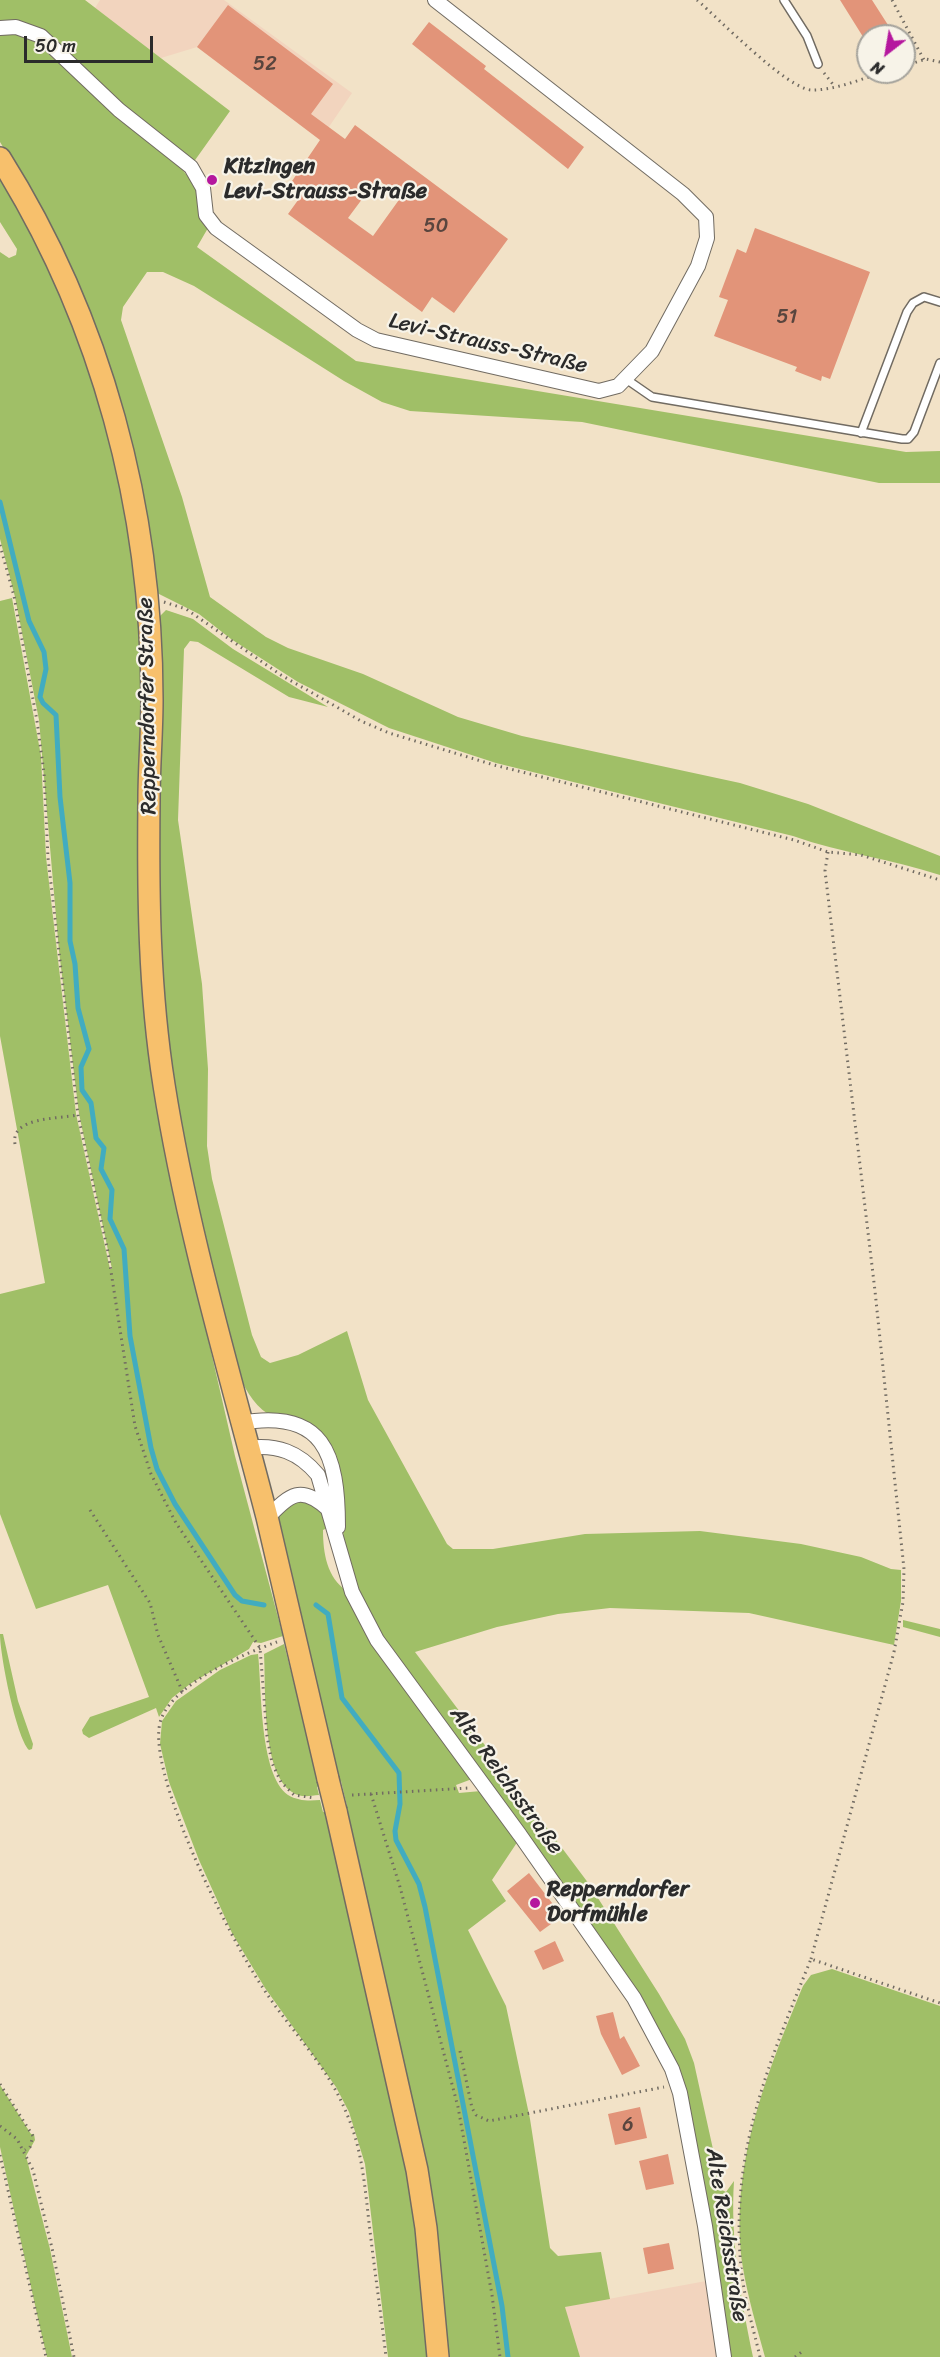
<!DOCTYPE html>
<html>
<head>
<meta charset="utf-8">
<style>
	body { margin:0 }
	#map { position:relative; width:940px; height:2357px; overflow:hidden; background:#f2e2c7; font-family:Sriracha,sans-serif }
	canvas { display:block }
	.north { position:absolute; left:856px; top:24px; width:60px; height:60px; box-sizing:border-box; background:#f7f3e8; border:2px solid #a5a39c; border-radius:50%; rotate:211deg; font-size:16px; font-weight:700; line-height:24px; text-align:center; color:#2b2b2b }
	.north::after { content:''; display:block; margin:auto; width:21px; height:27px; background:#b5179e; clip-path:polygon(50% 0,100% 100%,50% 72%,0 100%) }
	.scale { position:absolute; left:24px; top:36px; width:129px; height:27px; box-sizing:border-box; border:3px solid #2b2b2b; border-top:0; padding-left:8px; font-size:18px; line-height:21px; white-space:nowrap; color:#2b2b2b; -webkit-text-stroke:4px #f7f3e8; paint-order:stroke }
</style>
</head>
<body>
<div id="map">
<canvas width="940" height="2357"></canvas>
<div class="north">N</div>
<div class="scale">50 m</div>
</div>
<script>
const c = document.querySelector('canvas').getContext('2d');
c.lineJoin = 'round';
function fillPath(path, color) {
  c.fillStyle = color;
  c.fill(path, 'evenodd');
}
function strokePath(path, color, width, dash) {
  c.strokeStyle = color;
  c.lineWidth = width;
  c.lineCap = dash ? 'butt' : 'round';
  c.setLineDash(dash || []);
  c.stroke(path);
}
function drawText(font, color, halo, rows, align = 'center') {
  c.font = font + ' Sriracha,sans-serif';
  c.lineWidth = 4.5;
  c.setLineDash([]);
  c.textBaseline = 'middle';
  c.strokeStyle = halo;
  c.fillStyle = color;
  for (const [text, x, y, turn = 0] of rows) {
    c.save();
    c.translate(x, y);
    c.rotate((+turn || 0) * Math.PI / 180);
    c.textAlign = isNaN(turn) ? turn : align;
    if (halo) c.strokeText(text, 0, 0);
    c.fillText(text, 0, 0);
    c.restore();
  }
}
fillPath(new Path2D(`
	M100,0H224L352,93L320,140L197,47L161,58L95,8Z
	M706,2281L720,2357H575L565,2307Z`), '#f2d4be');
fillPath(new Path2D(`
	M0,0H85L230,111L193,163L137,117L51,40L0,22Z
	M9,30L30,37L111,111L178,164L196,187L201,217L208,228L197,247L356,361L906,452L940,451V483H879L582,422L410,411L382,402L344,381L194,286L163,272H147L123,307L121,320L182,497L210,597L266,637L288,648L363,674L458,717L522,736L740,783L808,804L940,856V875C891,859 841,853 793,836L496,763L389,728L298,682L231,639L199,614L157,593L142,506L22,178L0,142V32Z
	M0,176L46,261L81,341L111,433L136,558L170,1173L235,1456L283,1636L261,1643L253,1642L249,1649L190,1684L172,1698L159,1717L156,1708L89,1738L83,1734L82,1730L90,1717L149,1697L108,1585L36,1609L0,1514V1294L45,1283L0,1036V601L12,598L41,756L46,857L76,1114L110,1269H112L79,1114L59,951L39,720L15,597L0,539V252L9,258L16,255L17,249L0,222Z
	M166,610L193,619L233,649L328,707L289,697L198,642L190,641L184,649L178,820L202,984L208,1069L207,1146L212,1179L252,1335L261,1357L270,1363L298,1355L347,1331L368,1400L447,1544L453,1549H493L585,1534L700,1531L801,1544L861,1557L891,1569L901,1570V1601L894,1645L749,1613L610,1608L558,1614L497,1627L415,1652L589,1884L659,1994L685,2039L694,2063L722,2190L726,2192L734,2181C730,2241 741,2298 753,2357H731L710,2230L675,2063L380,1637C364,1605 348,1575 344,1539C340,1511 347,1479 333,1454C319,1429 291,1428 268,1414C252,1403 244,1387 237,1370L182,1134L158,999V631L160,616Z
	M306,1498L324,1512L329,1527L323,1530C323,1553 327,1578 347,1591L472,1779L456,1785L459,1793L481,1791L518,1841L492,1880L506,1901L468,1930L506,2006L530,2119L550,2248L558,2256L601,2252L610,2299L565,2307L580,2357H447L341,1808L347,1806L341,1781H337L277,1520C280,1505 292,1502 306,1498Z
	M903,1620L940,1629V1637L903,1627Z
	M0,1634H3L18,1701L33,1744L32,1749L29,1750C16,1736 0,1655 0,1634Z
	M284,1644L320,1785L317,1787L319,1795C309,1796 300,1798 292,1792C261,1772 266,1688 264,1654Z
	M258,1654C262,1688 259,1774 288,1795C298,1801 309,1801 320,1800L323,1812L331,1810L407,2139L430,2357H388L365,2164L349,2112L336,2087L265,1988L232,1933L199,1860L169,1782L160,1744L162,1721L176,1701L220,1670L251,1655Z
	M832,1969L940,2006V2357H765C757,2328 748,2298 743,2268C728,2169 766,2075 803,1986L811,1975Z
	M0,2085L31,2134H34L35,2140L26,2156L50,2249L72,2357H47L41,2332L0,2147Z`), '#a0bf67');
strokePath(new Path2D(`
	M0,502L29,621L44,652L46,669L40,697L43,703L56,715L60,797L70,883V941L75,964L78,1008L89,1049L81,1067L82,1090L91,1103L96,1138L104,1148L101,1169L112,1190L110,1219L124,1249L130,1336L151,1448L157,1469L175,1504L235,1595L242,1601L264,1605
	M316,1605L328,1614L342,1698L399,1773L400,1804L395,1831L396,1840L419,1884L425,1907L502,2306L508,2357`), '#41acc0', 5);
fillPath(new Path2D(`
	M840,0H872L888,25L865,40Z
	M228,5L333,84L311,114L345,139L355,125L508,239L454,313L432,297L422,312L288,214L301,196L288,187L320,140L197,47ZM377,179L401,197L373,236L348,218Z
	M429,22L486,66L484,69L584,147L568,169L412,44Z
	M755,228L870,272L830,379L822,376L821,381L795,371L797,367L714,336L728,300L719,297L737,249L746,253Z
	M529,1873L562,1916L540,1932L507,1891Z
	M555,1941L564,1961L543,1970L534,1951Z
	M613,2012L620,2039L624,2036L640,2066L622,2075L601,2034L596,2016Z
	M640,2107L647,2138L615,2145L608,2114Z
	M668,2154L674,2184L646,2190L639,2161Z
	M669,2243L674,2269L648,2274L643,2248Z`), '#e29479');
const service = new Path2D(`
	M784,0L807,36L818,64
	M626,379L652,397L902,439H908L914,432L940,363
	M861,433L907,312L913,303L924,297L940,302`);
const minor = new Path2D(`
	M0,28L16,27L41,36L119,110L191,167L203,188L206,215L216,228L357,330L376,340L599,391L618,386L652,351L698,266L707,238L706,217L683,194L435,0
	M240,1423C324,1408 338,1454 338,1527
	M247,1448C277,1444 299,1452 318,1475L352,1592L377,1640L520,1835L634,1998L672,2069L680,2093L705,2226L724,2357
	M267,1518C290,1495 300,1484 328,1509`);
const primary = new Path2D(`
	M0,158C102,320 152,509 152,700C152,733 149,767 149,800C148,896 149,990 164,1085C187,1231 230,1374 267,1517C288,1604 307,1692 328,1779
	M336,1811L417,2170L426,2228L438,2357`);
strokePath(service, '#716b62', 10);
strokePath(minor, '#716b62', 16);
strokePath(primary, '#716b62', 24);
strokePath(new Path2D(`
	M697,0C718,18 788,90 812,90C836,90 861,79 884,72
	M892,0L924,60
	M904,66L926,59L940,62
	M824,73L835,87
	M0,545L14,596L37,721L44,773L48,858L78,1115L108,1252L135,1426L151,1474L176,1523L260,1648L267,1736L272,1763L281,1782L294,1795L315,1798
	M164,602L186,609L281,675L361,721L389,733L494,765L794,840L828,852L861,855L940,880
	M15,1144C10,1117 58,1119 77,1115
	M90,1510L150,1603L158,1635L183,1693
	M277,1642C243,1654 177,1682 162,1717C140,1764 233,1944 263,1988C290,2030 327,2065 346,2112C363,2150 365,2190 370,2231C375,2273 381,2315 386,2357
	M371,1794L400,1887L458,2107L492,2295L500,2357
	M352,1795L468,1788
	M811,1959L894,1652L903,1602L904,1569L875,1291L825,871L828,852
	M460,2051L472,2108L476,2115L489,2121L664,2087
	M0,2084L33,2136L30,2147L25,2150
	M0,2126L17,2139L33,2170L52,2248L74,2357
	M0,2155L46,2357
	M760,2357C753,2327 744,2298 741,2267C730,2152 769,2063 811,1959L940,2003
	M795,2357L803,2351`), '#716b62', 3, [1.5, 4.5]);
strokePath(service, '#fff', 7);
strokePath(minor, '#fff', 14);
strokePath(primary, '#f7c06c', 21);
const primaryBridge = new Path2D(`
	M328,1779L336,1811`);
strokePath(primaryBridge, '#716b62', 24, []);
strokePath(primaryBridge, '#f7c06c', 21);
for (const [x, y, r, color] of [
	[212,180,6,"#b5179e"],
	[535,1903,6,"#b5179e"]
]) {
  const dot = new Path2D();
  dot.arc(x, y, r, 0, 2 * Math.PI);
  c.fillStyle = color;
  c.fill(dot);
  strokePath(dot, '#f7f3e8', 2);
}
drawText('20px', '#59453e', null, [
	["52",265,65],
	["50",436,227],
	["51",787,318],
	["6",628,2126]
]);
drawText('bold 22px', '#2b2b2b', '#f7f3e8', [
	["Kitzingen",224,167],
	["Levi-Strauss-Straße",224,192],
	["Repperndorfer",547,1890],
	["Dorfmühle",547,1915]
], 'left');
drawText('22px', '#2b2b2b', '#f7f3e8', [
	["Levi-Strauss-Straße",488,344,13],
	["Repperndorfer Straße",148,706,-91],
	["Alte Reichsstraße",506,1781,54],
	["Alte Reichsstraße",726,2235,81]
]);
</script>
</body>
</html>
